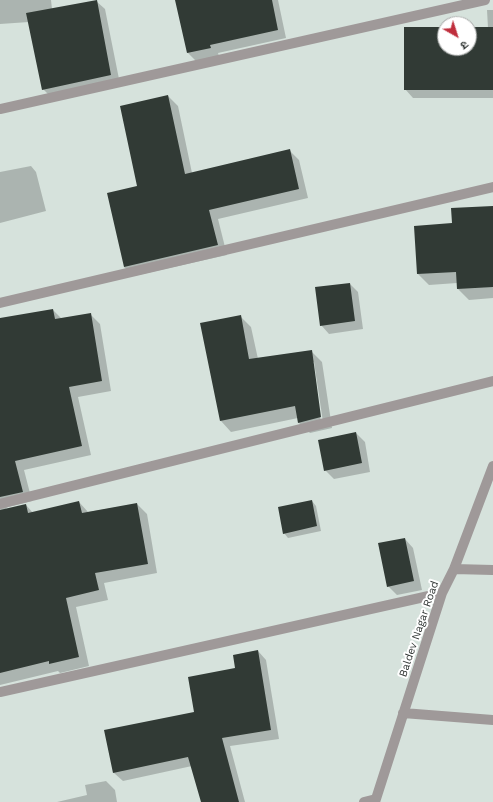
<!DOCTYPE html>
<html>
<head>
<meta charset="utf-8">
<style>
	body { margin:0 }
	#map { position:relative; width:493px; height:802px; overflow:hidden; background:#d6e2dc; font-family:"Work Sans","Noto Sans Devanagari",sans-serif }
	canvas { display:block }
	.north { position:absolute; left:437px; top:16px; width:40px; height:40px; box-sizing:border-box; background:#fff; border:1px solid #aeb0af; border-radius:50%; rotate:141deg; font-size:11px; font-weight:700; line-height:16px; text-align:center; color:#343937 }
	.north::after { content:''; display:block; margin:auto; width:14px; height:18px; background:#bf2e3c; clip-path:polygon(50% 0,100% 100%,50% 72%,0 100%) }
</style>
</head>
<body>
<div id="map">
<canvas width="493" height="802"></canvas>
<div class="north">उ</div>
</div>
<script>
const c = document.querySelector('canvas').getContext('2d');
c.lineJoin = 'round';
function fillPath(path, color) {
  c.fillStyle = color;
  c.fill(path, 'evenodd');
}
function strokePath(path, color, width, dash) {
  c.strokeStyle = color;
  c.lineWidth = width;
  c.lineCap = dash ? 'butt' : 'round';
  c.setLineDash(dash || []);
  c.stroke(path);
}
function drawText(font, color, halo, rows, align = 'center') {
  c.font = font + ' "Work Sans",sans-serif';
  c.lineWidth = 4;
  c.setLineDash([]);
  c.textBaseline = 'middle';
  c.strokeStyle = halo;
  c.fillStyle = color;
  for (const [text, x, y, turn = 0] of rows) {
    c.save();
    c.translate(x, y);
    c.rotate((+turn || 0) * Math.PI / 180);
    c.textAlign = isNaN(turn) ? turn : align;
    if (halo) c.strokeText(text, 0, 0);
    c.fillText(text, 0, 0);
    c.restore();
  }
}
fillPath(new Path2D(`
	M0,0H51L52,9L96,1L105,9L120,84L52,98L43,89L29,22L0,24Z
	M176,0H278L286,38L218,53L219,56L197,62L188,53Z
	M487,10H493V98H413L405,89L445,28V48H469V28H488Z
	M168,96L178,106L192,173L290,151L299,160L308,198L218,219L227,255L134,276L124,267L138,186Z
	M31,166L36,172L46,211L0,223V172Z
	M493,207V298L469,300L458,289L457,283L429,285L418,274Z
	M350,284L358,292L363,329L329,334L321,325Z
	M53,310L62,319L90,314L100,324L111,391L78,397L91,455L24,470L32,501L8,507L3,511L26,505L33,513L79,502L88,512L137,504L147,514L157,573L104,583L108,600L76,607L89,666L60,673L58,671L0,685V319Z
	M240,316L251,327L258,359L311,351L322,362L332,428L310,433L299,423L298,418L231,432L221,421ZM312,362H314L323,422H321Z
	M356,433L365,442L370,472L334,479L325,470Z
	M312,501L316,506L321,531L288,538L284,533Z
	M405,539L413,548L422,590L397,595L388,586Z
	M258,651L266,660L279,739L230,746L245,802H202L192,766L123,781L114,773L105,731L195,713L236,669Z
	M106,781L115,790L117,802H57L87,795L85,785Z`), '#0003');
fillPath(new Path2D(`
	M97,0L111,75L42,90L26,13Z
	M175,0H272L278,30L210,45L211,48L187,53Z
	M404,27H445V48H469V27H493V90H404Z
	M168,95L185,174L290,149L299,189L209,210L218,245L124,267L107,193L137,186L120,106Z
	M493,206V287L457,289L456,272L417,274L414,226L452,223L451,208Z
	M350,283L355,321L320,326L315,287Z
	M53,309L55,319L91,313L102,381L69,387L82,446L15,461L23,492L0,497V318Z
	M241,315L249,359L312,350L321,417L298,423L295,406L220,421L200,323Z
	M356,432L362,463L324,471L318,440Z
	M312,500L317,526L283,534L278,507Z
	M79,501L82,513L137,503L148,564L95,573L99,590L66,598L79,657L49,664V661L0,673V510L26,504L28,513Z
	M405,538L414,581L387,587L378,543Z
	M258,650L271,730L222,738L239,802H201L188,757L113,773L104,730L194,712L188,677L235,668L233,655Z`), '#313a35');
strokePath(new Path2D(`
	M0,109L485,0
	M0,303L493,187
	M0,504L493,381
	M454,569L493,570
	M0,692L442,593
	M403,713L493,720
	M364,802L376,799
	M375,802L442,593L454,569L493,466`), '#9f9999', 10);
drawText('11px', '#343937', '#fff', [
	["Baldev Nagar Road",419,629,-71]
]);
</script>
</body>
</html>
